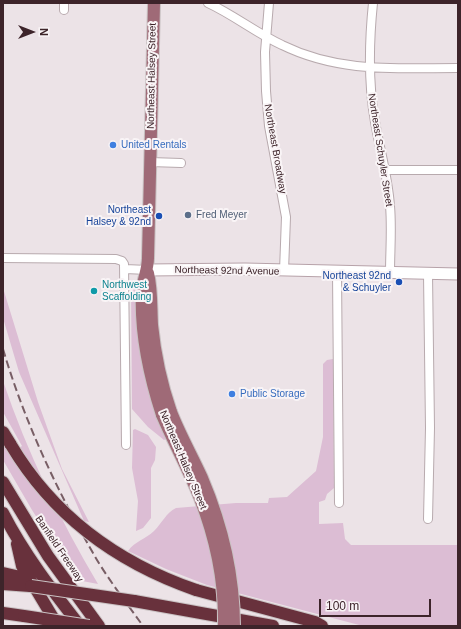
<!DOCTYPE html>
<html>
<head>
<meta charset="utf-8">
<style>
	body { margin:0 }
	#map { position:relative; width:461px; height:629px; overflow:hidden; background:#ece3e7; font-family:Helvetica,sans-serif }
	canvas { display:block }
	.frame { position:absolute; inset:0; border:4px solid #3d242a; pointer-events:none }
	.north { position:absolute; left:12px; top:12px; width:40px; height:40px; -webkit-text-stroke:3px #f9f4f6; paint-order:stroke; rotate:90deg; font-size:11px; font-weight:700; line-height:16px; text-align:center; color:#3d242a }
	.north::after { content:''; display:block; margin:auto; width:14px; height:18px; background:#3d242a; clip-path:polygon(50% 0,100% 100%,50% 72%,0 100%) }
	.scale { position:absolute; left:319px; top:599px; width:112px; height:18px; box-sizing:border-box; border:2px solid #3d242a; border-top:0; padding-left:5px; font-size:12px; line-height:14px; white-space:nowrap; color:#3d242a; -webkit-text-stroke:3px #f9f4f6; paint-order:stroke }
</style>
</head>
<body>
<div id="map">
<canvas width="461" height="629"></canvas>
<div class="frame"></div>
<div class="north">N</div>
<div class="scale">100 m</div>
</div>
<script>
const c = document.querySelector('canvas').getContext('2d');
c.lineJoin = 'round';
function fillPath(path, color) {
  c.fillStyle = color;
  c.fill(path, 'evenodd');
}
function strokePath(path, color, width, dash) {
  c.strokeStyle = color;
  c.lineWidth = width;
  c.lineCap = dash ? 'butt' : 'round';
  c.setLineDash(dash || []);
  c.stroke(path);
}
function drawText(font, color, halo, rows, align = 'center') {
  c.font = font + ' Helvetica,sans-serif';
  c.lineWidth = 4;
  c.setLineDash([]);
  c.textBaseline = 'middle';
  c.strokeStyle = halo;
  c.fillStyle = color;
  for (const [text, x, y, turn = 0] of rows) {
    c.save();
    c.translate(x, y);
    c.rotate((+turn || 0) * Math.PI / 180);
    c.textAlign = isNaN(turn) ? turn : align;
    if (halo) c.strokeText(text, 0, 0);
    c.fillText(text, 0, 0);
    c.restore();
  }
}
fillPath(new Path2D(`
	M133,280L138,282L168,438L164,440L148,427L132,409L131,286Z
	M3,288L38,402L62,469L89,522L84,521L19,372L3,318Z
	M333,359L334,488L327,494L325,500L319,502V524L343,523L345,539L351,545H458V626H363L207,585L166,569L128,551C135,541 146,539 154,531C162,523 166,513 176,508L236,503H268L269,498L287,497L316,471L323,437V364L327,360Z
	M3,381C27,452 60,520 98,584L77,580L32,510L3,460V443L10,454L22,446L3,412Z
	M135,429L148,435L156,447L155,460L151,468V518L143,528L136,531L138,501L132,468L133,430Z`), '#dcbdd4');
const street = new Path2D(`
	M208,3C234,15 256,33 282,45C339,73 396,68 458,68
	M269,3L265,52L266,91L269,126L286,217L284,271
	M373,3C369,42 368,83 375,122C380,150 388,177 390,206C392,228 390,251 390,273
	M64,10V3
	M150,162L181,163
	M385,170H458
	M3,258L116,259L122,261L124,264L126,445
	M125,269L148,270
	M337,272L339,503
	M428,274L430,428L428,519`);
const secondary = new Path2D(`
	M148,270L245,269L458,274`);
const primary = new Path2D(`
	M154,3L148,258C148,269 143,280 142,291C140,333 149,375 162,415
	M148,273C152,290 151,307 152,325C155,355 161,383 171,412`);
const highway = new Path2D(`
	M3,432L11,445
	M3,482L48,556L99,626
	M3,513C24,554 52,590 80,626
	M17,544L22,566L58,626
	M3,573L16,576L31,586
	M3,584L30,586
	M196,590L315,622L322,626
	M134,601L273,626
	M3,613L24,616`);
strokePath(street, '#b8aaae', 10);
strokePath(secondary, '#b7a2a9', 13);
strokePath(primary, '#c9c2c3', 14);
strokePath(highway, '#c9c2c3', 14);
strokePath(street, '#fff', 8);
strokePath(secondary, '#fff', 11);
strokePath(primary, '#9f6a77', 12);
strokePath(highway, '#68313c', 12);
strokePath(new Path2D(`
	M3,349C24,420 56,489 93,553C107,578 126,602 143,626`), '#785e65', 2, [8, 4]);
const primaryBridge = new Path2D(`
	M171,412C180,435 192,456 202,478C222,525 234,575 234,626
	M162,415C174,443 189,470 200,498C216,539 225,582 224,626`);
const highwayBridge = new Path2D(`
	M11,445C54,517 118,563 196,590
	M31,586L134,601
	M24,616L89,626`);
strokePath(primaryBridge, '#c9c2c3', 14, []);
strokePath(highwayBridge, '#c9c2c3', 14, []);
strokePath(primaryBridge, '#9f6a77', 12);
strokePath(highwayBridge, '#68313c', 12);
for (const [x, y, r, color] of [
	[113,145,4,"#3f7fe0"],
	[188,215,4,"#5c6f8a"],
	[159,216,4,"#1a4fb4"],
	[399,282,4,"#1a4fb4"],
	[94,291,4,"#0f9aa8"],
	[232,394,4,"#3f7fe0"]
]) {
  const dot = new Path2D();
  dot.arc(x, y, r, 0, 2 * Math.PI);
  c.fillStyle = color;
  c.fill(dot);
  strokePath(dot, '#f9f4f6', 1.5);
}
drawText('10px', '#3d242a', '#f9f4f6', [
	["Northeast Halsey Street",152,76,-89],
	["Northeast Broadway",275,149,80],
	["Northeast Schuyler Street",380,150,81],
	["Northeast 92nd Avenue",227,271,1],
	["Northeast Halsey Street",183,460,67],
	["Banfield Freeway",59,549,56]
]);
drawText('10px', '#366cbe', '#f9f4f6', [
	["United Rentals",121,145],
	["Public Storage",240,394]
], 'left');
drawText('10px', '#164399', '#f9f4f6', [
	["Northeast",151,210],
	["Halsey & 92nd",151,222],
	["Northeast 92nd",391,276],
	["& Schuyler",391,288]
], 'right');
drawText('10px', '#4e5e75', '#f9f4f6', [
	["Fred Meyer",196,215]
], 'left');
drawText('10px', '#0d838f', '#f9f4f6', [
	["Northwest",102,285],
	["Scaffolding",102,297]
], 'left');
</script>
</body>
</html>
